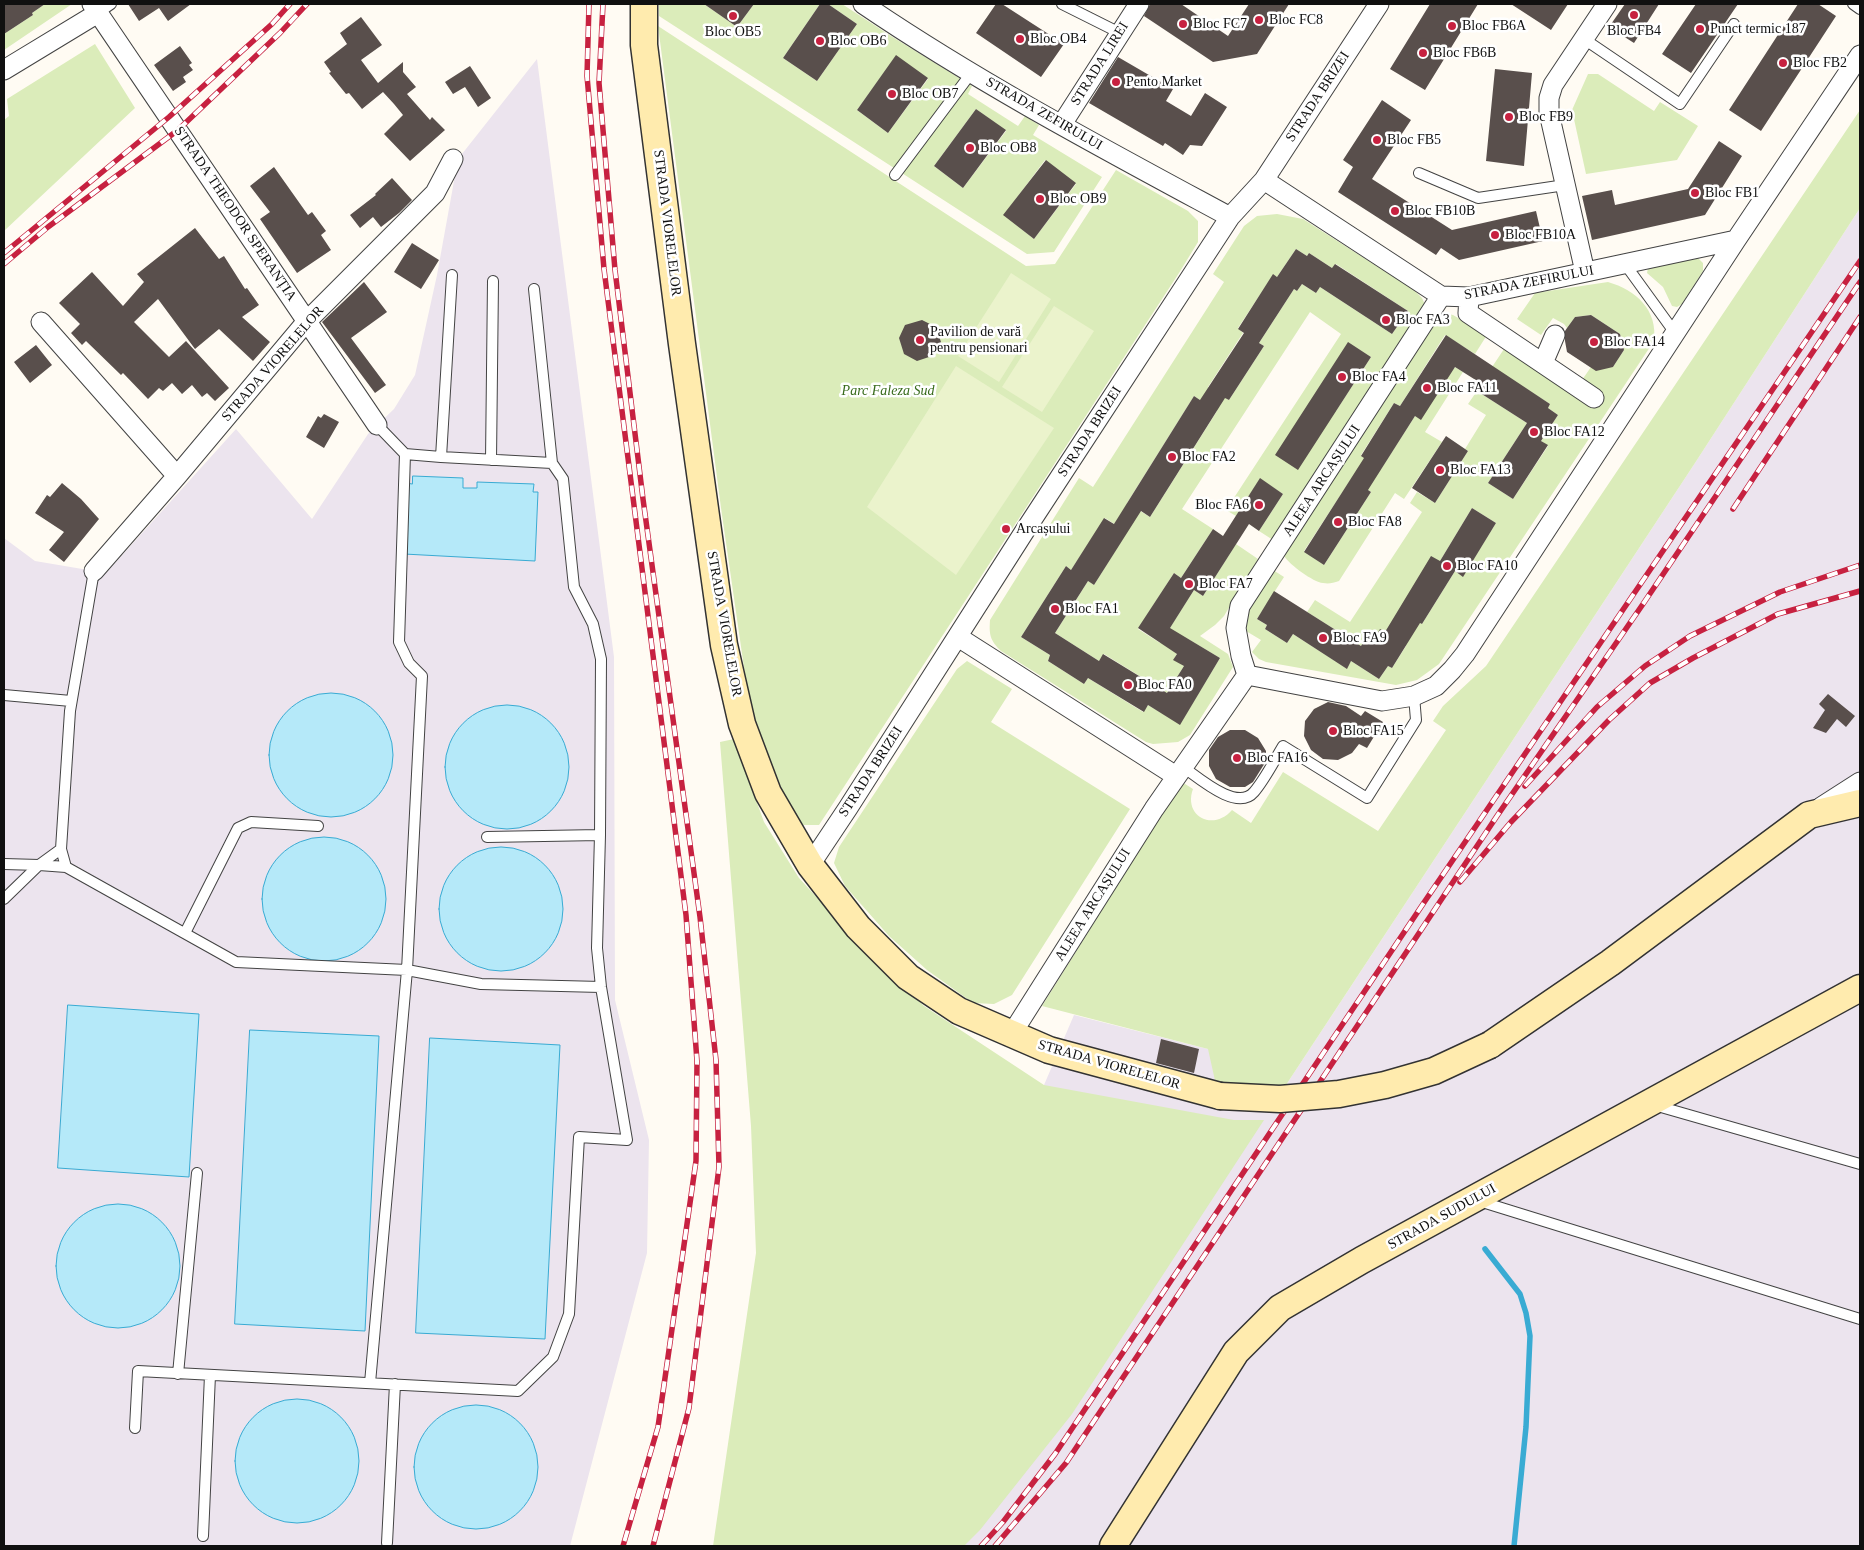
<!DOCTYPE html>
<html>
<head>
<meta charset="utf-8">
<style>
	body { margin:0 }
	#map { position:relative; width:1864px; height:1550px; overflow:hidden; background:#fffbf3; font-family:"Times New Roman",serif }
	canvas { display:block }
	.frame { position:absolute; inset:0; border:5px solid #101010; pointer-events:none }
</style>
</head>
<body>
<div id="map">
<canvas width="1864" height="1550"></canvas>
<div class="frame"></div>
</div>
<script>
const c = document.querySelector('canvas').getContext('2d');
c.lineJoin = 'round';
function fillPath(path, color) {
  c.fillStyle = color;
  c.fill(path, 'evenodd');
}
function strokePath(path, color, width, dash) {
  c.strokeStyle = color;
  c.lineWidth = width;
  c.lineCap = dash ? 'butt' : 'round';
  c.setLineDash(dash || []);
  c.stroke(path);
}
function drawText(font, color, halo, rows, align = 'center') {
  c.font = font + ' "Times New Roman",serif';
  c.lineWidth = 5;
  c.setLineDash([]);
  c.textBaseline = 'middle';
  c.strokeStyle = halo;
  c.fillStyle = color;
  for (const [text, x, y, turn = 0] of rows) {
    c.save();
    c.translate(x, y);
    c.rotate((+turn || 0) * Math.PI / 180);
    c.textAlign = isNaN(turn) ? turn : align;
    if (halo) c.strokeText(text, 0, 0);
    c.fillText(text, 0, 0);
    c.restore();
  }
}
fillPath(new Path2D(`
	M537,59L614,657L615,1000L649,1140L647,1253L570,1546H4V538L35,561L106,573L236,429L312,519L368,434L394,409L415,375L437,275L458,159Z
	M1860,208V1546H750L1044,1085L1074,1015L1208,1049L1286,1085L1695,463Z`), '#ece4ee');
fillPath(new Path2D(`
	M45,4H72L4,50V34L33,15L32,13Z
	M659,4H704L737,27L754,4H820L783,58L817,81L857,24L828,4H842L891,36L972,86L968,94L1018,126L1025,116L1039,125L1033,135L1102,177L1054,252L1027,254L659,16ZM896,56L928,79L888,133L857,110ZM976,109L1006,131L963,188L934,166ZM1045,160L1076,184L1034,239L1004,215Z
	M658,26L1026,266L1055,264L1116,170L1188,211L1198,221V242L1179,273L819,825H802L777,787L752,723L721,508Z
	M95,44L135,108L4,231V120L9,116L7,99Z
	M1588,74H1598L1654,111L1660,102L1698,126L1677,160L1586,174L1572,110Z
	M1860,110V208L1695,463L1286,1085H1216L1208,1049L1042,1006L1182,782L1193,789C1183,816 1213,832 1232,810L1251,823L1283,772L1378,831L1446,730L1433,721L1443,706L1486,666Z
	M1277,214L1303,219L1414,290L1422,298L1426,307L1273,540L1259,531L1283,494L1260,479L1236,516L1226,510L1341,334L1310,312L1182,509L1213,529L1181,578L1174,573L1138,629L1160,643L1194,590L1203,596L1236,544L1258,559L1224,616L1215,625L1200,636L1228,654L1233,667L1190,735L1178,742L1153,744L1146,742L1001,651C990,640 989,635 990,620L1079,478L1093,487L1224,282L1213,274L1244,226L1257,216ZM1296,249L1307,256L1309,253L1332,268L1336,264L1408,311L1392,334L1320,287L1316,293L1302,284L1297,291L1294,289L1259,343L1264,346L1229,400L1208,387L1243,333L1238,328L1273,275L1277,277ZM1348,343L1371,357L1336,411L1314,396ZM1194,396L1217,411L1150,517L1127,503ZM1105,518L1127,532L1094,585L1088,581L1055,633L1099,661L1104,654L1167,693L1184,666L1174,659L1186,638L1220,658L1180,724L1148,705L1143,712L1088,678L1084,684L1048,661L1050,655L1021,637L1066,566L1071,570Z
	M1690,257L1698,258L1703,263V271L1682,304L1677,307L1672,306L1663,287L1647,273L1648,268Z
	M1608,282C1636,290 1658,310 1654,341L1439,664L1417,680L1396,685L1266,662L1259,659L1252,652L1261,640L1246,631L1252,595L1270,568L1284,577L1257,619L1267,625L1265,629L1287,643L1293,634L1346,668L1351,661L1379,679L1388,666L1392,668L1406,646L1371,644L1364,641L1361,646L1307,612L1315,600L1350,622L1422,512L1410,503L1417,492L1435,503L1468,451L1465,449L1486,415L1468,404L1477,391L1527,423L1488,483L1513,499L1548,446L1541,441L1558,415L1548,408L1550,404L1492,367L1504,349L1573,393L1591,367H1613L1624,350L1620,334L1591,315L1575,317L1567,328L1564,324L1553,318L1541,335L1517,319L1535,293ZM1472,508L1496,523L1463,576L1455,571L1422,624L1399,610L1440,561Z
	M1448,314L1453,315L1487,335L1475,354L1445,335L1400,406L1394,403L1361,455L1381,469L1415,416L1455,367L1463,372L1425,432L1442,442L1404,499L1395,493L1339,581C1333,583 1329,584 1323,583C1313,582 1290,565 1284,556L1286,547L1441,315ZM1351,479L1371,492L1324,565L1304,551Z
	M967,661L1012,689L991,722L1130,809L1012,995L994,1004L973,1003L927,970L889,936L845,886L834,863L839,847L957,669Z
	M734,739L764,822L799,878L866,951L924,1006L1044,1085L1234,1120H1264L1072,1414L980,1530L964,1546H713L756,1253L751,1126L720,742Z`), '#dbecba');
fillPath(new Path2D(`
	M1011,273L1051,299L999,382L958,356Z
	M1054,306L1094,331L1042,412L1002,387Z
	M956,366L1054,428L956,575L867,507Z`), '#ebf3cc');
const water = new Path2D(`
	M413,476L463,478V488H477V482L534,484L533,492H538L535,561L404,554L407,483L412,484Z
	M269 755a62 62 0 1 1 124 0a62 62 0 1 1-124 0Z
	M445 767a62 62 0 1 1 124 0a62 62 0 1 1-124 0Z
	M262 899a62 62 0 1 1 124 0a62 62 0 1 1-124 0Z
	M439 909a62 62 0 1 1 124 0a62 62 0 1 1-124 0Z
	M68,1005L199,1014L189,1177L58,1168Z
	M250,1030L379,1036L365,1331L235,1324Z
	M430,1038L560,1045L545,1339L416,1333Z
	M56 1266a62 62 0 1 1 124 0a62 62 0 1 1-124 0Z
	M235 1461a62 62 0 1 1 124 0a62 62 0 1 1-124 0Z
	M414 1467a62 62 0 1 1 124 0a62 62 0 1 1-124 0Z`);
fillPath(water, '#b5e9f9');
strokePath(water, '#39abd3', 1);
strokePath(new Path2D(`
	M1485,1249L1520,1294L1526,1313L1530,1336L1526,1427L1514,1546`), '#39abd3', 5.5);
fillPath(new Path2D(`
	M4,4H45L32,13L33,15L4,34Z
	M128,4H191L168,21L159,8L139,21Z
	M704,4H754L737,27Z
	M820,4H828L857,24L817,81L783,58Z
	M996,4H1002L1064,44L1041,77L976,33Z
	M1150,4H1181L1228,36L1249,4H1289L1257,54L1213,62L1144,16Z
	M1430,4H1478L1425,90L1390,69Z
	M1511,4H1568L1551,30Z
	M1625,4H1659L1634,43L1609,27Z
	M1696,4H1738L1691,73L1662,54Z
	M1798,4H1818L1836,16L1761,131L1729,110Z
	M361,17L382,45L361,60L378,83L403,62V72L416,87L407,94L430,120L432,117L445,130L410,161L384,134L403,115L394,104L383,92L362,109L349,93L346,94L329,73L331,72L324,62L347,44L340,33Z
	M180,46L192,63L189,65L193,70L183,77L186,82L173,91L154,65Z
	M896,55L928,78L888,133L857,110Z
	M1118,57L1173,89L1166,101L1191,116L1205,93L1227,107L1202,146L1190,145L1183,155L1165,143L1163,146L1089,103Z
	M470,66L491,98L478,107L465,87L453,94L445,82Z
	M1495,69L1532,73L1524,166L1486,161Z
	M1382,100L1411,120L1372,179L1452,230L1536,211L1543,241L1459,260L1441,248L1436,255L1338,192L1353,167L1343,160Z
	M976,109L1006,130L963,188L934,166Z
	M1719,141L1742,156L1705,215L1592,240L1582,196L1612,190L1615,205L1688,189Z
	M1046,160L1076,183L1034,239L1003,215Z
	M274,167L308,215L312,212L326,231L321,235L331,250L297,273L260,219L270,212L250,186Z
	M392,178L412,200L399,213L381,227L373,217L360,228L350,215L376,195L375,194Z
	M195,228L219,259L224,256L245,289L247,288L259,305L242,317L270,342L253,361L219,329L195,349L158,299L134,322L169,357L186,341L229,388L215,401L207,393L202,397L192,385L182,394L172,383L163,391L159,388L148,399L123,373L121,375L86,341L82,345L71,333L80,324L59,303L92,272L123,306L144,282L137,274Z
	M412,243L439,260L421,289L394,272Z
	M1296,249L1307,256L1309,253L1332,268L1335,264L1408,311L1392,334L1320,287L1316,293L1302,284L1297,291L1294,289L1259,343L1264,346L1229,400L1225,398L1150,517L1141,511L1094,585L1088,581L1055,633L1099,661L1103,654L1167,693L1184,666L1173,660L1177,654L1138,628L1174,573L1181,578L1213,529L1223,536L1260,478L1283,494L1259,531L1249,524L1203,596L1194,590L1170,628L1220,658L1180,725L1148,705L1144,712L1088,678L1084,684L1048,661L1050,655L1021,637L1066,566L1071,570L1104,518L1114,524L1194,396L1200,400L1244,333L1238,329L1273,274L1277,277Z
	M364,282L387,312L351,338L386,385L375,393L322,322Z
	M1591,315L1620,334L1624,350L1613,367L1596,371L1567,352L1565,341V331L1567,328L1575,317Z
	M922,320L936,327L941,342L932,356L917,361L904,354L899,338L905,325Z
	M1446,335L1550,404L1548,408L1558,415L1541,441L1548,445L1513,499L1488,483L1527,423L1477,391L1482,384L1455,367L1421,420L1415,416L1368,490L1371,492L1324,565L1304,552L1364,458L1361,456L1394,403L1400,406Z
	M1348,342L1371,357L1298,470L1275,455Z
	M36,345L52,365L30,383L14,362Z
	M324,414L339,422L324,448L306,437L318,416L321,418Z
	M1446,436L1468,451L1435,503L1412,488Z
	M62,483L81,499L99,519L64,562L49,550L64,532L35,513L47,495L50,497Z
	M1472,508L1496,523L1463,577L1455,571L1422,624L1420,623L1392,668L1388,666L1379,679L1351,661L1347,669L1293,634L1287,643L1265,629L1267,625L1257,619L1274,591L1361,646L1364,641L1371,644L1380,629L1385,632L1431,556L1440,561Z
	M1828,694L1855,716L1846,727L1837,719L1826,733L1813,728L1825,710L1819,704Z
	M1328,702L1346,706L1361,716L1365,711L1383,722L1367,748L1359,744L1352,753L1338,760L1323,759L1311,750L1304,736L1305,721L1314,709Z
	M1230,730H1245L1258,738L1266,751V762L1263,766L1253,782L1245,787H1230L1216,779L1209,766V750L1218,737Z
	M1161,1039L1199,1049L1194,1073L1156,1063Z`), '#594f4c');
const lane = new Path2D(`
	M1062,4L1120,33
	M1853,4L1860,9
	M98,13L111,4
	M1584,39L1680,104L1734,24
	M1419,173L1478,198L1565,185
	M895,175L972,72
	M1625,264L1675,333
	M377,425L405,454L441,457L452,275
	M441,457L552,463
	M491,460L493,281
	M4,695L71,701
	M1183,767C1199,778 1237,812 1254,792C1265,779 1274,761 1283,746L1367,798L1416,720L1414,696
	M487,837L600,835
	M61,849L70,711L94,571
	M4,864L39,865L61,849L66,867
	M4,899L39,865L66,867L236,962L407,970L481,984L601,987
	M185,933L238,828L251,822L318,826
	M1654,1105L1860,1164
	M1479,1201L1860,1319
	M178,1374L197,1173
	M370,1383L407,970L422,676L409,663L399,642L405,454
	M135,1428L138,1371L518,1391L553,1357L569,1314L579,1137L627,1140L601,987L597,948L600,835L601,659L593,624L574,587L563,479L552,463L534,289
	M203,1536L210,1375
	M387,1543L395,1384`);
const street = new Path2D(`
	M92,4L377,425
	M863,4C979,83 1106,150 1230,217
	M4,70L98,13
	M1062,124L1139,4
	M1264,180L1441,296L1469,297L1736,240
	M1585,272L1549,113V98L1553,85L1607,4
	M1469,297L1468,313L1594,398
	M41,322L177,476
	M1543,363L1555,335
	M94,571L177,476L307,321L435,193L453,159
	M958,637L1176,776
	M1247,675L1382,701L1414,696L1436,686L1452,670L1465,654L1736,240L1860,55
	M1247,675L1241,656L1236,628L1240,606L1441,296
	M1821,807L1860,782
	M810,865L848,808L1026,529L1230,217L1264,180L1379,4
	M1011,1035L1154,809L1247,675`);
const secondary = new Path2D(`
	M644,4V45L682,344L724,645L742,724L768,793L810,865L858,927L908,977L959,1011L1049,1050L1220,1096
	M1490,1045L1610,963L1809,815L1860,803
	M1113,1546L1236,1352L1280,1308L1362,1260L1860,988`);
strokePath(lane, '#434343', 12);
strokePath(street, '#434343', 21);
strokePath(secondary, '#323232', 29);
strokePath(lane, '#fff', 10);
strokePath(street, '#fff', 19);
strokePath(secondary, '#ffebae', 26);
const rail = new Path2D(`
	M589,4L587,76L604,269L686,915L697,1061L696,1161L658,1427L623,1546
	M603,4L599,83L615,270L643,499L700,917L716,1060L719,1167L689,1408L653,1546
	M4,253L169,117L272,24L290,4
	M4,264L48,227L178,130L280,33L307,4
	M1733,509L1860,317
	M1525,786L1597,707L1645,666L1690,636L1780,592L1860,565
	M1460,882L1511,822L1609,720L1650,683L1693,658L1778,614L1860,591
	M981,1546L1003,1522L1055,1454L1425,901L1860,261
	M995,1546L1066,1463L1497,816L1643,604L1860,282`);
strokePath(rail, '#c72140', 5.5);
strokePath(rail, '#fff', 4, [11]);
const secondaryBridge = new Path2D(`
	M1220,1096L1280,1099L1339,1094L1385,1085L1434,1071L1490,1045`);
strokePath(secondaryBridge, '#323232', 29, []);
strokePath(secondaryBridge, '#ffebae', 26);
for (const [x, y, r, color] of [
	[1634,15,5,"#c72140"],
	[733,16,5,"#c72140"],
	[1259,20,5,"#c72140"],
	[1183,24,5,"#c72140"],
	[1452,26,5,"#c72140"],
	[1700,29,5,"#c72140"],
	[1020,39,5,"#c72140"],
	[820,41,5,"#c72140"],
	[1423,53,5,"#c72140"],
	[1783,63,5,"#c72140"],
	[1116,82,5,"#c72140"],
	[892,94,5,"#c72140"],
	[1509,117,5,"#c72140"],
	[1377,140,5,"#c72140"],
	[970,148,5,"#c72140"],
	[1695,193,5,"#c72140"],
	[1040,199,5,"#c72140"],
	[1395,211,5,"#c72140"],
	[1495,235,5,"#c72140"],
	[1386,320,5,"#c72140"],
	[920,340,5,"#c72140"],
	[1594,342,5,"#c72140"],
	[1342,377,5,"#c72140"],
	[1427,388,5,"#c72140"],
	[1534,432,5,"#c72140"],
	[1172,457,5,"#c72140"],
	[1440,470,5,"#c72140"],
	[1259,505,5,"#c72140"],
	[1338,522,5,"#c72140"],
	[1006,529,5,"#c72140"],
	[1447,566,5,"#c72140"],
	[1189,584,5,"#c72140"],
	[1055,609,5,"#c72140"],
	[1323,638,5,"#c72140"],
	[1128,685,5,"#c72140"],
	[1333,731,5,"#c72140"],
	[1237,758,5,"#c72140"]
]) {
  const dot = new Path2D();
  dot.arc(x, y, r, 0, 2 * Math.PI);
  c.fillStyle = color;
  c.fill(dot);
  strokePath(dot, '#fff', 2);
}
drawText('14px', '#101010', '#fff', [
	["Bloc FC8",1269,20],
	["Bloc FC7",1193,24],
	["Bloc FB6A",1462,26],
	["Punct termic 187",1710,29],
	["Bloc FB4",1634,31,"center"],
	["Bloc OB5",733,32,"center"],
	["Bloc OB4",1030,39],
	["Bloc OB6",830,41],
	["Bloc FB6B",1433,53],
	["Bloc FB2",1793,63],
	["Pento Market",1126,82],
	["Bloc OB7",902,94],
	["Bloc FB9",1519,117],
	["Bloc FB5",1387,140],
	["Bloc OB8",980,148],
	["Bloc FB1",1705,193],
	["Bloc OB9",1050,199],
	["Bloc FB10B",1405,211],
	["Bloc FB10A",1505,235],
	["Bloc FA3",1396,320],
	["Pavilion de vară",930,332],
	["pentru pensionari",930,348],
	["Bloc FA14",1604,342],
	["Bloc FA4",1352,377],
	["Bloc FA11",1437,388],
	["Bloc FA12",1544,432],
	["Bloc FA2",1182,457],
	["Bloc FA13",1450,470],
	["Bloc FA6",1249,505,"right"],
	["Bloc FA8",1348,522],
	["Arcașului",1016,529],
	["Bloc FA10",1457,566],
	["Bloc FA7",1199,584],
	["Bloc FA1",1065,609],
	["Bloc FA9",1333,638],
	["Bloc FA0",1138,685],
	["Bloc FA15",1343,731],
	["Bloc FA16",1247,758]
], 'left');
drawText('14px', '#101010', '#fff', [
	["STRADA LIREI",1100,64,-58],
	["STRADA BRIZEI",1318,97,-57],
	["STRADA ZEFIRULUI",1044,114,30],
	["STRADA THEODOR SPERANȚIA",235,214,56],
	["STRADA VIORELELOR",667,223,83],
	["STRADA ZEFIRULUI",1529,283,-11],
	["STRADA VIORELELOR",273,364,-49],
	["STRADA BRIZEI",1090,432,-57],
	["ALEEA ARCAȘULUI",1322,481,-57],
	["STRADA VIORELELOR",724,624,80],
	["STRADA BRIZEI",871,772,-57],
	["ALEEA ARCAȘULUI",1093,905,-58],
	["STRADA VIORELELOR",1109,1065,16],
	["STRADA SUDULUI",1442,1217,-29]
]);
drawText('italic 14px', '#386b1c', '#fff', [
	["Parc Faleza Sud",888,391]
]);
</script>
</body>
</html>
